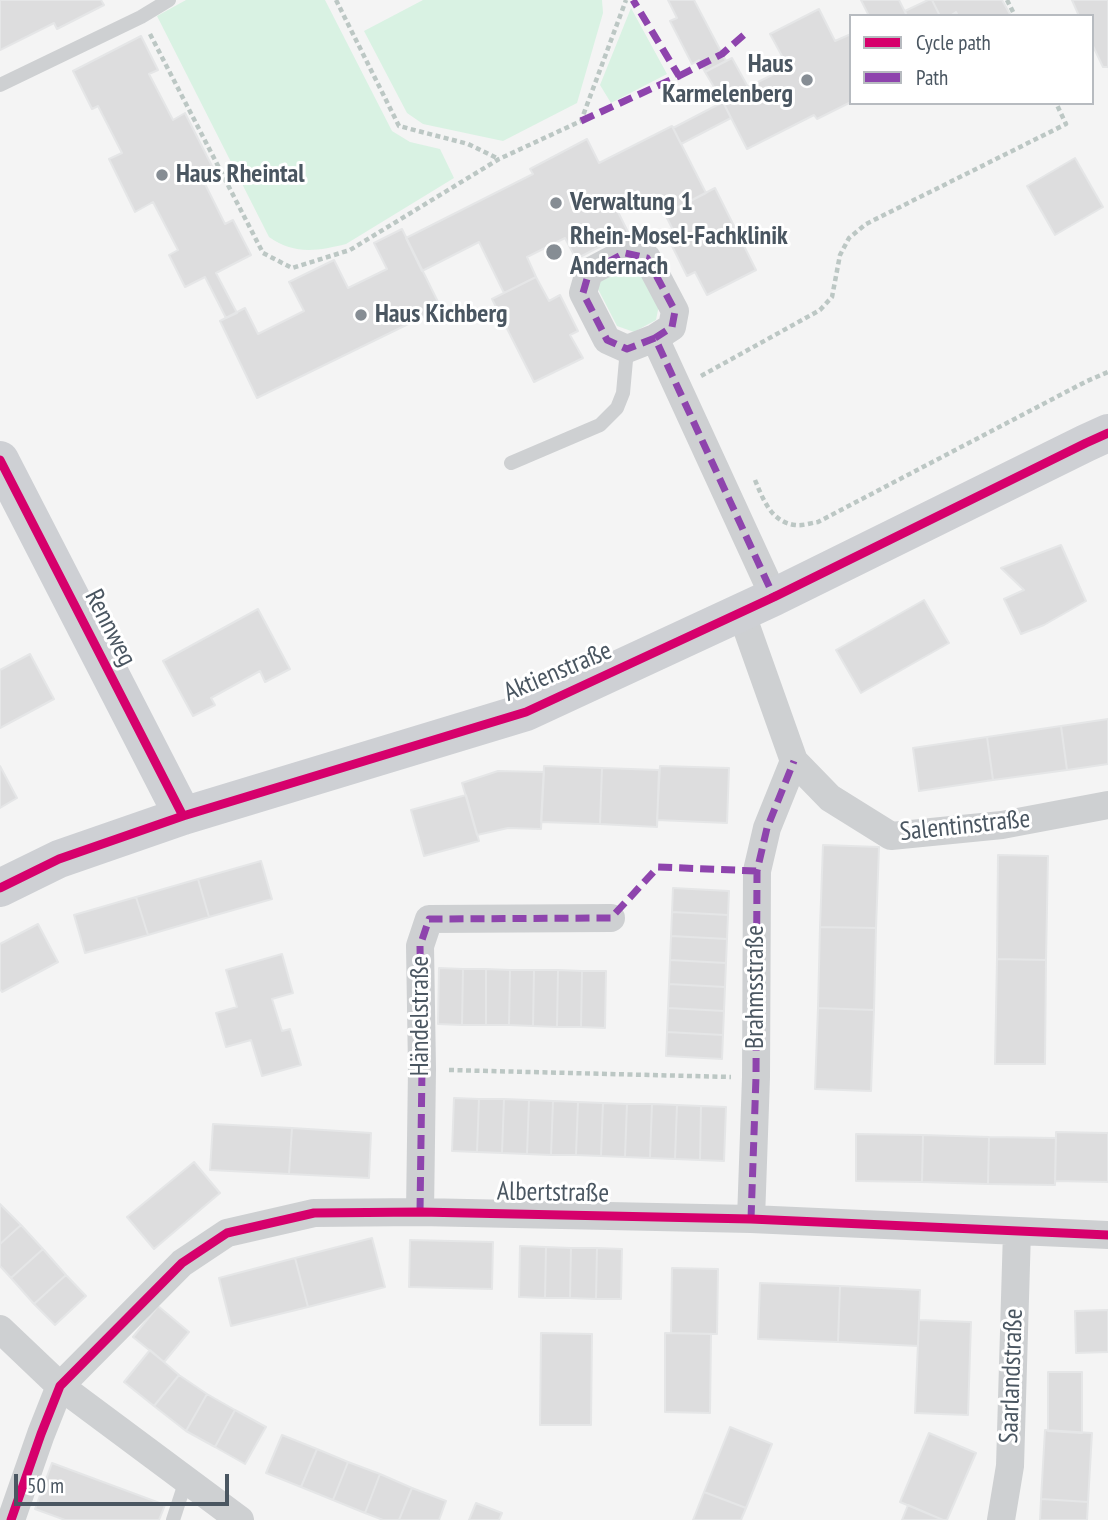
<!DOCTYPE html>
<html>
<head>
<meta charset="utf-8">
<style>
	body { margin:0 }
	#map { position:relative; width:1108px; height:1520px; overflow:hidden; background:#f4f4f4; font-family:"PT Sans Narrow",sans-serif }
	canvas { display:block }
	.legend { position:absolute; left:849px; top:14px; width:245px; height:91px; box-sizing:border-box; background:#fff; border:2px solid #b7bbc0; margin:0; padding:9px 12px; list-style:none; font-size:21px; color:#4a5661 }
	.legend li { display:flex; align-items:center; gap:14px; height:35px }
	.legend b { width:35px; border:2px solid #b7bbc0 }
	.scale { position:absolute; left:14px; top:1474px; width:215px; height:32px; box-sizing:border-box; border:4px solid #4a5661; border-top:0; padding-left:9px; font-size:21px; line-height:24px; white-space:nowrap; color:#4a5661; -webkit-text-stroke:5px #fff; paint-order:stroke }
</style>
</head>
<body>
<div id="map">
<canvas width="1108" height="1520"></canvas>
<ul class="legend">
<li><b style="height:9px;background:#d6006c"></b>Cycle path</li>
<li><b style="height:9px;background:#8e44ad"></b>Path</li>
</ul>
<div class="scale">50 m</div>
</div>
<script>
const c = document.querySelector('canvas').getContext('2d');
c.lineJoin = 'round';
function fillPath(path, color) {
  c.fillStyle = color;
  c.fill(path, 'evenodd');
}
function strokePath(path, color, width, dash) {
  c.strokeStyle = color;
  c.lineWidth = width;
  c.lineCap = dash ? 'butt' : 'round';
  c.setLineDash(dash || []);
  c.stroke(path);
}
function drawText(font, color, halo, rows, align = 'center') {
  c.font = font + ' "PT Sans Narrow",sans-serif';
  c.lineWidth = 6;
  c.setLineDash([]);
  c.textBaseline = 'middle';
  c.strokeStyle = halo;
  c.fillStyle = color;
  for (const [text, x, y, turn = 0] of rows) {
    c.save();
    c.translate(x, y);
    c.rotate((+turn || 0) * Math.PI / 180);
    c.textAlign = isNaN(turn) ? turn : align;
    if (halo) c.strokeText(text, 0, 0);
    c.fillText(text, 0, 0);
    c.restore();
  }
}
fillPath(new Path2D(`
	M186,0H325L392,131L410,142L440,149L454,178L346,244C318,251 294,255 269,237L157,16Z
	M423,0H602L603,13L577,103L503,141L423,124L407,113L364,31Z
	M631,8L667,74L611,103L600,85Z
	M624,263L639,267L659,305L656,320L634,332L617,326L598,289L602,275Z`), '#d9f2e3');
const building = new Path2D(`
	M0,0H101L104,5L57,29L54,23L0,50Z
	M668,0H694L726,61L705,72L699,60L692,64L670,21L677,18Z
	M861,0H899L907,16H869Z
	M928,0H932L940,16H907L905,11Z
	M932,0H1002L1011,16H958L956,12L950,16H940Z
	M1072,0H1108V67H1103L1092,44V16H1079Z
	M819,9L835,41L851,34V102L817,119L814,115L747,149L723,102L705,72L732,58L748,87L788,67L770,34Z
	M141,36L158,70L149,74L173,120L185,113L215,172L202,178L225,224L233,220L251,255L216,273L237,313L226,318L205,277L185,287L169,255L178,250L153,202L135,212L109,159L122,153L98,106L92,109L73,71Z
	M723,102L731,118L681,144L673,128Z
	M672,126L706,193L665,214L654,194L618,212L628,232L576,259L565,238L527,257L536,277L504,293L479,242L422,271L406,238L533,174L530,169L587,139L599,163Z
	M1075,158L1103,207L1055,235L1027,186Z
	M715,188L756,270L707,295L695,272L687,276L670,242L677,238L665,214Z
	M402,229L441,308L257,398L220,321L245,308L258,334L304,311L289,282L334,260L348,288L387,269L374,243Z
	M536,277L549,301L560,295L578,331L570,335L583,358L534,382L492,299Z
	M1061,545L1086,601L1044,625L1021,634L1004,599L1024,590L1001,568Z
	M924,600L949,643L861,693L836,650Z
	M258,609L290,669L265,682L260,671L211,698L215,705L193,716L163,661Z
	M30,654L54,699L0,728V670Z
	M1108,719V764L1067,770L1061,726Z
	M1061,726L1067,770L993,780L987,737Z
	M987,737L993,780L919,791L913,748Z
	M0,766L17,798L0,808Z
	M544,766L602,768L600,824L541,822Z
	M660,766L729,768L727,823L657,820Z
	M602,768L659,770L657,827L600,824Z
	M498,771L544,772L541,829L508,828L477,835L462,783Z
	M466,795L479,841L424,856L411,810Z
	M823,845L879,847L876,928L820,927Z
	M998,855L1048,856L1046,960L997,959Z
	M261,861L272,899L209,917L198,879Z
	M198,879L209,917L148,935L136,897Z
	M673,888L729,891L728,915L672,912Z
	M136,897L148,935L85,953L74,915Z
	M672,912L728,915L727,939L671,936Z
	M38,924L58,962L2,992L0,989V944Z
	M820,927L876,928L874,1010L818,1008Z
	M671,936L727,939L726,963L670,960Z
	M282,954L293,993L272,999L282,1031L290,1029L301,1065L262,1076L251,1040L226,1047L216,1013L237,1007L226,970Z
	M997,959L1046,960L1045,1064H995Z
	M670,960L726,963L725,987L669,984Z
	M439,968L463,969L462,1025L438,1024Z
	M463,969H486V1025H462Z
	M486,969L510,970L509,1025H486Z
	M510,970H534L533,1026L509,1025Z
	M534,970H558L557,1027L533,1026Z
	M558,970L582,971L581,1027H557Z
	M582,971H606L605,1028L581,1027Z
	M669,984L725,987L724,1011L668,1008Z
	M668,1008L724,1011L723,1035L667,1032Z
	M818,1008L874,1010L871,1091L815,1089Z
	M667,1032L723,1035L722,1059L666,1056Z
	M454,1098L479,1099L477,1152L452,1151Z
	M479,1099H504L502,1153L477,1152Z
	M504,1099L529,1100L527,1154L502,1153Z
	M529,1100L553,1101L551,1155L527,1154Z
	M553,1101L578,1102L576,1155H551Z
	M578,1102L603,1103L601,1156L576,1155Z
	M603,1103L627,1104L625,1157L601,1156Z
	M627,1104H652L650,1158L625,1157Z
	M652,1104L677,1105L675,1159L650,1158Z
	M677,1105L701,1106L700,1160L675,1159Z
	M701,1106L726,1107L724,1161L700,1160Z
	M213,1124L292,1128L289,1174L210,1170Z
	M292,1128L371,1133L369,1178L289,1174Z
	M1056,1132L1108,1133V1182L1055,1181Z
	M856,1134L923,1135L922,1182L856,1181Z
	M923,1135L989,1137L988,1184L922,1182Z
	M989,1137L1056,1138L1055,1185L988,1184Z
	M194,1162L220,1193L154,1249L127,1217Z
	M0,1204L21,1225L0,1244Z
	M21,1225L43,1249L11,1278L0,1266V1244Z
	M372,1238L385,1287L308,1307L295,1258Z
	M410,1240L493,1242L492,1289L409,1287Z
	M520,1246L546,1247L545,1298L519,1297Z
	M546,1247L571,1248L570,1298H545Z
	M571,1248H597L596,1299L570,1298Z
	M597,1248L622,1249L621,1299H596Z
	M43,1249L66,1275L34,1304L11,1278Z
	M295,1258L308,1307L231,1326L219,1278Z
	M672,1268L718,1269L717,1334L671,1333Z
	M66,1275L86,1296L55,1325L34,1304Z
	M760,1283L840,1286L838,1342L758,1339Z
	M840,1286L920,1290L918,1346L838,1342Z
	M158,1306L189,1332L164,1362L133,1337Z
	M1108,1310V1352L1076,1353L1075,1311Z
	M919,1320L971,1322L968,1415L915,1413Z
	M541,1333L592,1334L591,1425H540Z
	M665,1333L711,1334L710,1413L665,1412Z
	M150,1350L179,1375L154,1406L124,1382Z
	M1048,1372H1082V1433L1048,1431Z
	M179,1375L207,1394L186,1431L154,1406Z
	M207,1394L235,1410L215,1447L186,1431Z
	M235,1410L266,1427L245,1464L215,1447Z
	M730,1427L772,1444L746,1508L704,1492Z
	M1045,1430L1092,1433L1088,1502L1041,1499Z
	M929,1433L976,1453L947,1520H943L900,1502Z
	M282,1435L317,1449L301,1487L266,1473Z
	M317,1449L348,1462L333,1500L301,1487Z
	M348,1462L380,1474L365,1513L333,1500Z
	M52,1463L165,1505L159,1520H65L35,1509Z
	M380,1474L412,1488L399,1520H383L365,1513Z
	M412,1488L446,1501L439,1520H399Z
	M704,1492L746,1508L741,1520H693Z
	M1041,1499L1088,1502L1087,1520H1040Z
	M476,1503L502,1513L499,1520H469Z
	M908,1505L943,1520H902Z`);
fillPath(building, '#ddddde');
strokePath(building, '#e5e6e7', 2);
strokePath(new Path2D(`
	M336,0L399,126L468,144L499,159
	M1007,0L1015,16
	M150,34L263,253L292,268L350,250L499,159L581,121L626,0
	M701,376L820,310L832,297L840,255L849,238L866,224L1066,124L1056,103
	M755,480C763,499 771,522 795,525C802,526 811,523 818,522L1087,381L1108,372
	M449,1070L731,1077`), '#bcc7c4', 4.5, [5, 3.5]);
strokePath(new Path2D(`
	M0,85L141,17L169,0
	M511,463L600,425L617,408L623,393L627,349
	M173,1520L186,1480`), '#ced0d2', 14);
strokePath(new Path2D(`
	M655,338L627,349L607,340L583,293L589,272L625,253L647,258L675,311L672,327L655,338L774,597
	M741,612L794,761L830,798L891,836L1002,825L1108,805
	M420,1212L422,1069L420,946L429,919L611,918
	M751,1219L756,1077L757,871L767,828L794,761
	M0,1329L60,1386L240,1520
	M11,1520L41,1434L60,1386L182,1263L227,1233L314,1213L420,1212L751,1219L1108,1235
	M1001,1520L1010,1466L1017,1231`), '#ced0d2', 28);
strokePath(new Path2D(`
	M0,460L183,816
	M0,888L59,859L183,816L526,712L774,597L1086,443L1108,433`), '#ced0d4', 38);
strokePath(new Path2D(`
	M679,76L722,54L745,34
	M581,121L679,76L633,0
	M655,338L627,349L607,340L583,293L589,272L625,253L647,258L675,311L672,327L655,338L774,597
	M420,1212L422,1069L420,946L429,919L611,918L658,867L757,871
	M751,1219L756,1077L757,871L767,828L794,761`), '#8e44ad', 7, [14, 7]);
strokePath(new Path2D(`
	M0,460L183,816
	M0,888L59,859L183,816L526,712L774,597L1086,443L1108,433
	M11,1520L41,1434L60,1386L182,1263L227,1233L314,1213L420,1212L751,1219L1108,1235`), '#d6006c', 9);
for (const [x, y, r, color] of [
	[807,80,7,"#868d94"],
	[162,175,7,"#868d94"],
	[556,203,7,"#868d94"],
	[554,252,9,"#868d94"],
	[361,315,7,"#868d94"]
]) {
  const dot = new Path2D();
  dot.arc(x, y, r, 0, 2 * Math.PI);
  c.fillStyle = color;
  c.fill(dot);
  strokePath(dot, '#fff', 2.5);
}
drawText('bold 26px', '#4a5661', '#fff', [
	["Haus",793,65,"right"],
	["Karmelenberg",793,95,"right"],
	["Haus Rheintal",176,175],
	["Verwaltung 1",570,203],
	["Rhein-Mosel-Fachklinik",570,237],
	["Andernach",570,267],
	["Haus Kichberg",375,315]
], 'left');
drawText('26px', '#4a5661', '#fff', [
	["Rennweg",110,628,63],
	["Aktienstraße",558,672,-23],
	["Salentinstraße",965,826,-6],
	["Brahmsstraße",756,987,-90],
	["Händelstraße",421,1016,-90],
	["Albertstraße",553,1193,1],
	["Saarlandstraße",1012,1376,-88]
]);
</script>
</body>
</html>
